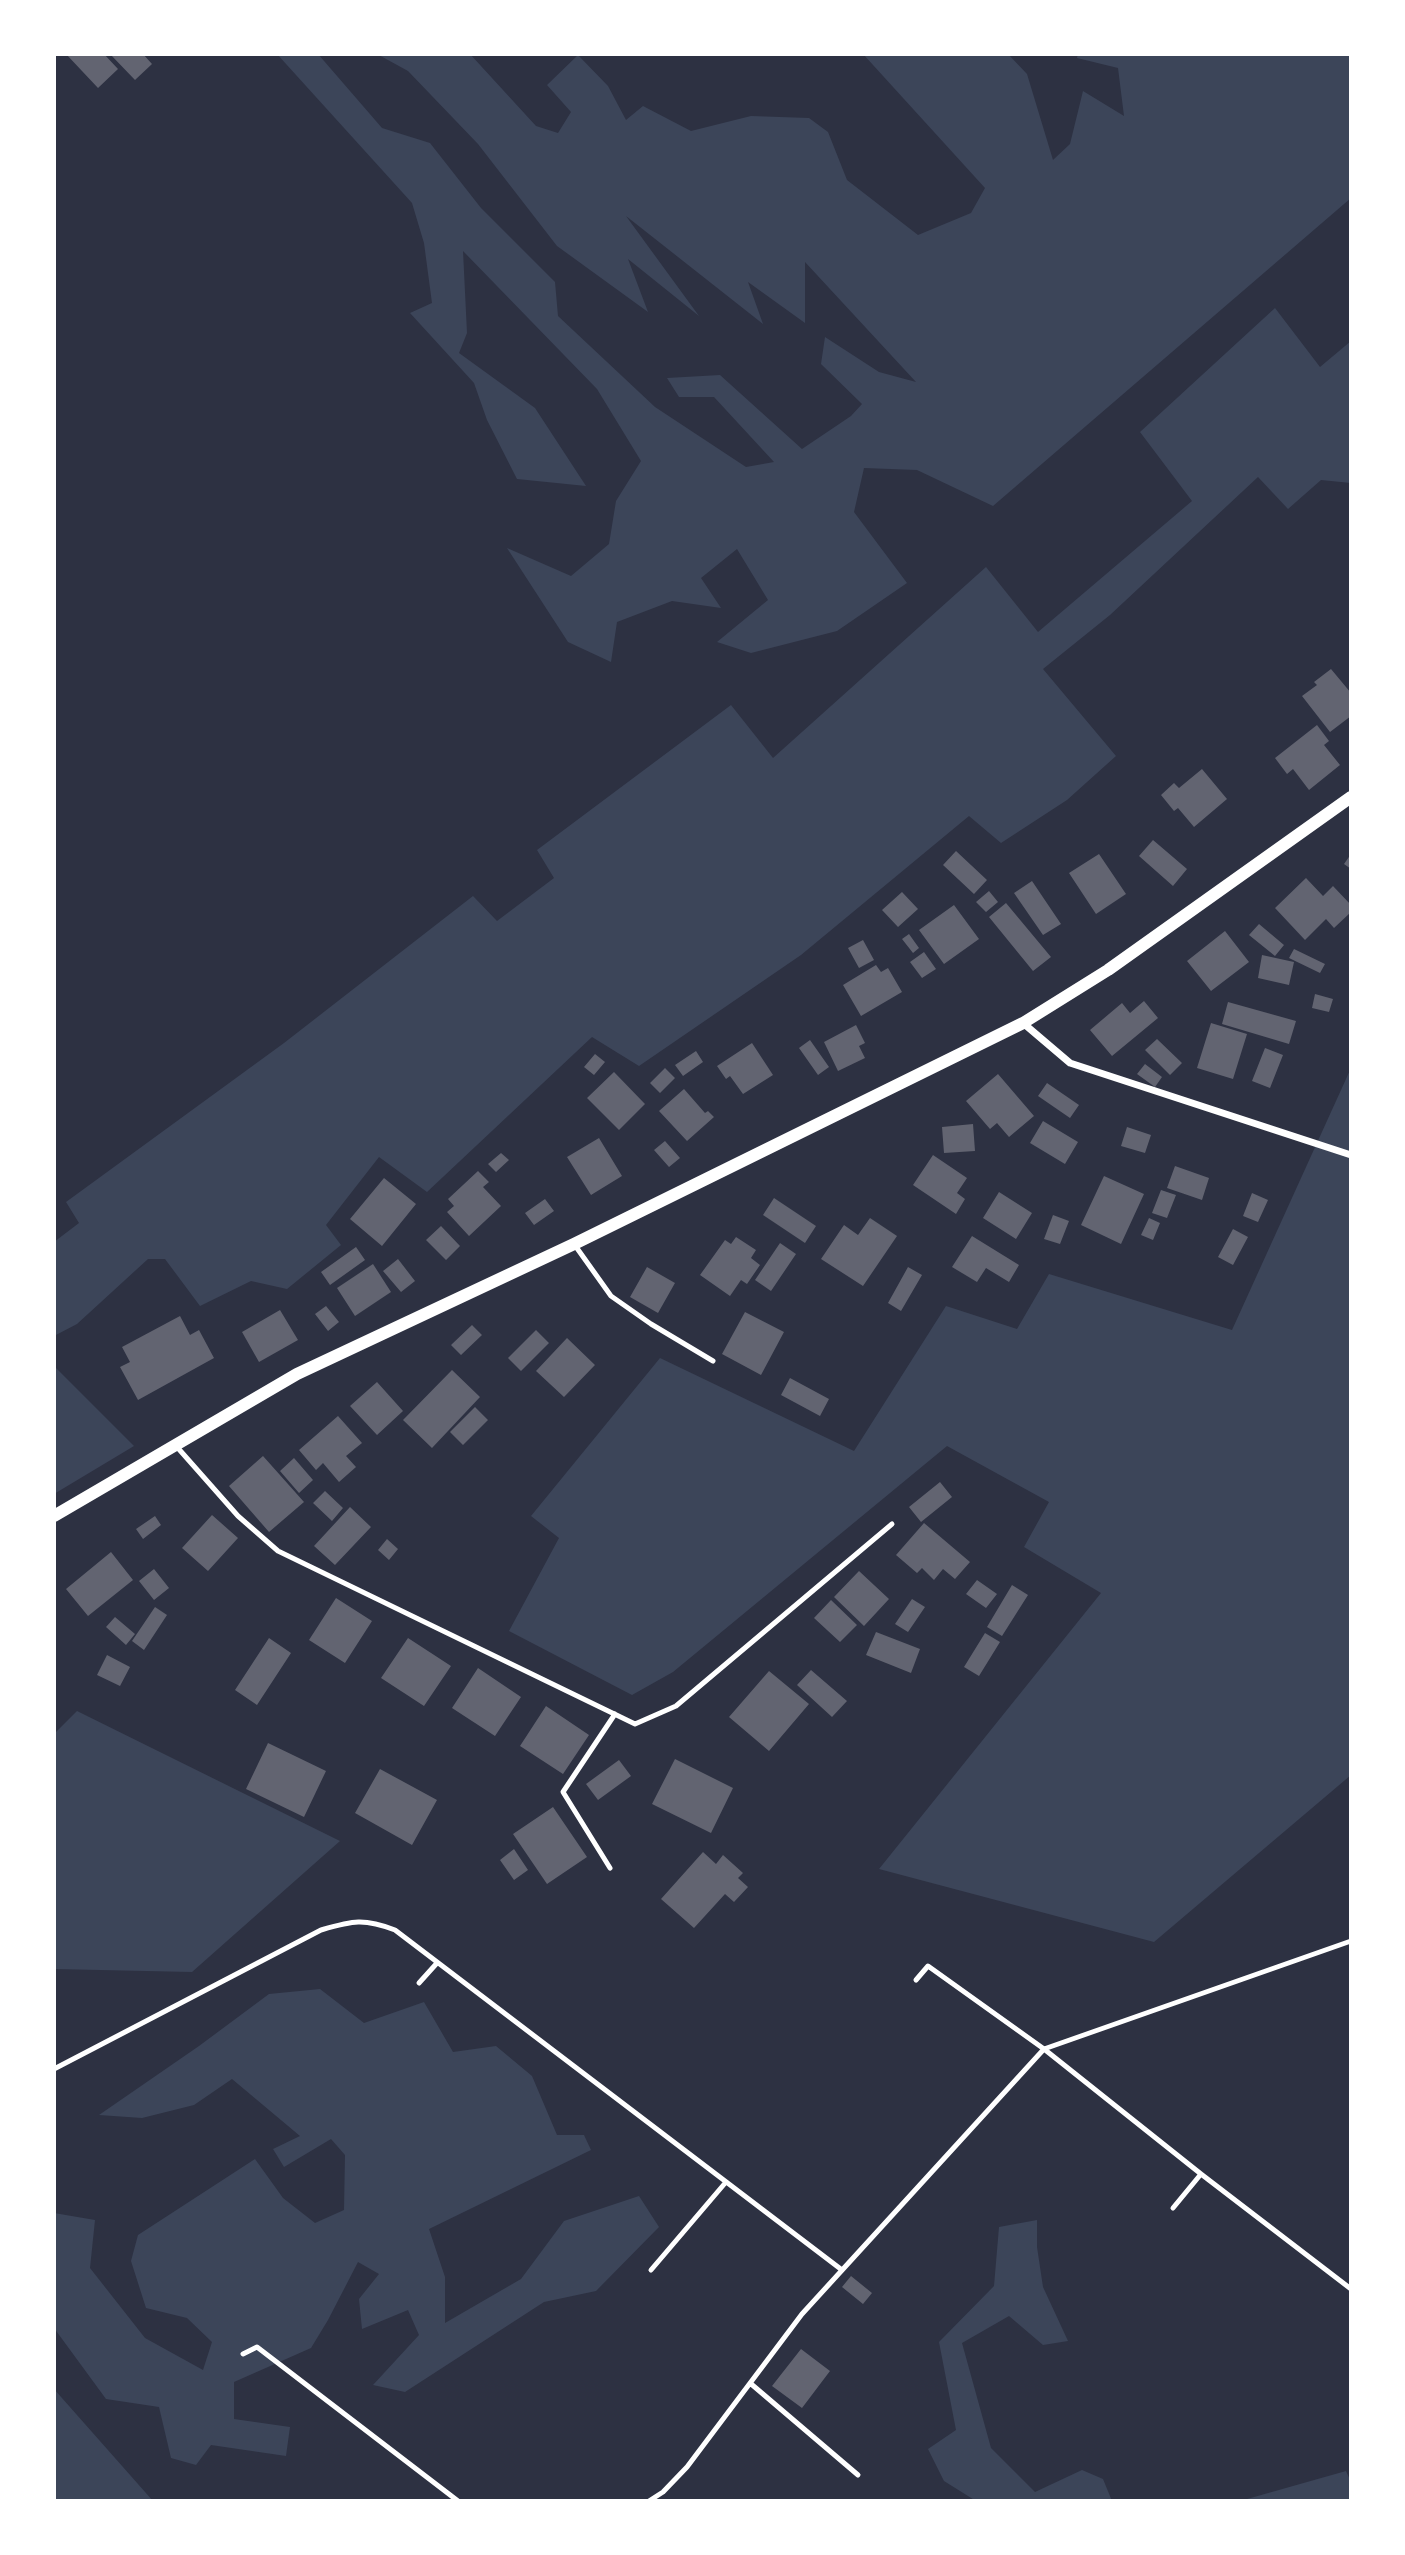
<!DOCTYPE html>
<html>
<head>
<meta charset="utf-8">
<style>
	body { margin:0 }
	#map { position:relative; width:1405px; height:2555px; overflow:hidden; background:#2d3142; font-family:"Noto Sans",sans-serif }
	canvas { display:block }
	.frame { position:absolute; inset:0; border:56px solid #fff; pointer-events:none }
</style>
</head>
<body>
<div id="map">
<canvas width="1405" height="2555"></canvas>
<div class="frame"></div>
</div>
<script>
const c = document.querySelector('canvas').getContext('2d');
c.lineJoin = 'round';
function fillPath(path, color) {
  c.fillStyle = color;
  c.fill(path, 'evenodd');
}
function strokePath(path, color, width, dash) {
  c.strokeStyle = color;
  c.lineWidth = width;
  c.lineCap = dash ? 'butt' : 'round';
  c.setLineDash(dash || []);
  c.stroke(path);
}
fillPath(new Path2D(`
	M277,54H318L382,128L430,143L481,208L555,282L558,316L655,407L746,467L774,462L714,397H679L667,378L720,375L802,449L851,416L862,404L821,364L825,337L879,372L916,382L805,262V323L748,282L763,324L626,216L699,316L628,259L648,312L557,246L478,144L408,71L377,54H470L536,126L558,133L571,112L547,85L578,55L608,86L626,120L643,106L691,131L751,116L809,118L828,132L847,180L918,235L971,213L985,188L863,54H1008L1027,74L1053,160L1070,144L1083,91L1124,116L1118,68L1077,58L1078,54H1351V198L993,506L917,470L864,468L854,512L907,583L837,631L751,653L717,642L768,600L737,549L701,578L721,608L672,601L617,622L611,662L568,642L507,548L571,576L609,544L616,501L641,461L597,389L463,251L467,333L459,353L535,408L586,486L517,479L487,420L474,383L410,313L432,303L424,243L412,203Z
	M1275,308L1320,367L1351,341V483L1321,480L1288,509L1258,477L1110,615L1043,669L1116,756L1067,800L1001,843L969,816L801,955L639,1066L592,1037L427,1192L379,1157L326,1225L341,1245L287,1289L251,1281L200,1306L165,1259H148L77,1324L54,1336V1242L79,1223L66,1202L284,1043L473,896L497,921L554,878L537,850L731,705L773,758L986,567L1038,632L1192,501L1140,432Z
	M1351,1068V1775L1154,1942L879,1869L1101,1593L1024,1547L1049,1502L947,1446L673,1672L632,1695L509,1631L559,1538L531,1516L660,1358L854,1451L946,1306L1017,1329L1049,1274L1232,1330Z
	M54,1366L134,1446L54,1494Z
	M77,1711L340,1841L192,1972L54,1969V1734Z
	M320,1989L364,2023L424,2002L453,2052L496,2046L532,2076L557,2135H584L591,2150L429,2229L445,2277V2323L521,2279L564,2221L639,2196L659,2227L596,2291L544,2302L405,2392L373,2385L419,2335L408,2310L362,2329L359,2299L379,2274L358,2262L328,2320L311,2348L234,2382V2419L290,2427L286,2456L211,2445L196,2465L171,2458L159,2407L106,2399L54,2328V2213L95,2220L90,2268L145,2338L203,2370L212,2342L187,2318L146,2308L131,2261L138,2235L255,2159L283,2198L315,2223L344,2210L345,2155L331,2139L284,2167L273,2149L300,2136L232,2079L194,2105L142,2118L99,2115L199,2046L269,1994Z
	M1037,2220V2247L1043,2287L1068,2341L1043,2345L1009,2316L962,2343L991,2448L1035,2492L1082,2470L1103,2479L1112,2501H976L944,2481L928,2449L956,2430L939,2342L994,2286L999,2227Z
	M54,2389L153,2501H54Z
	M1346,2471L1351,2482V2501H1240Z`), '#3c4559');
fillPath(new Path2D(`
	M66,54H104L118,69L98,88Z
	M110,54H143L152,64L135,80Z
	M1331,669L1351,693V716L1330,732L1302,696L1317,685L1314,682Z
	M1317,725L1329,741L1324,745L1340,765L1309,790L1293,769L1287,774L1275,758Z
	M1202,769L1227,799L1194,827L1178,808L1174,811L1161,795L1174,783L1179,788Z
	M1153,840L1187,869L1173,886L1139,856Z
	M956,851L987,880L974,894L943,865Z
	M1099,854L1126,894L1096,914L1069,873Z
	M1351,854V869L1344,864Z
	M1306,878L1323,896L1333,886L1351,905V912L1334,928L1326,919L1305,940L1275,908Z
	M1032,881L1061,924L1043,935L1014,893Z
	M989,891L998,902L986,912L976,902Z
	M902,892L918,909L898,927L882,910Z
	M1006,903L1051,957L1033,971L989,917Z
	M954,905L979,939L944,964L919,930Z
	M1259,924L1284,945L1275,956L1249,935Z
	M1225,931L1249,962L1211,991L1187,961Z
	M909,934L919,948L913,953L902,939Z
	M863,940L874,960L859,968L848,948Z
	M1294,949L1325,964L1320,973L1289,958Z
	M924,952L936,969L922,978L910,962Z
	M1262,955L1294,962L1289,985L1258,978Z
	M876,965L881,972L888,968L902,992L861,1016L843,985Z
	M1315,994L1333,999L1329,1012L1312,1008Z
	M1144,1001L1158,1018L1112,1056L1090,1030L1122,1003L1130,1013Z
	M1228,1002L1296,1021L1289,1044L1222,1024Z
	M1211,1023L1247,1034L1233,1079L1197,1068Z
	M856,1025L865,1043L859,1046L865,1058L838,1071L824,1042Z
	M1157,1039L1182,1063L1170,1075L1145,1050Z
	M810,1040L829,1067L818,1075L799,1048Z
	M752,1043L773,1075L743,1094L730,1076L726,1079L717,1066Z
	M1265,1048L1283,1055L1270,1088L1252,1081Z
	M696,1051L703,1062L683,1076L675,1065Z
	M595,1054L605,1062L594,1075L584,1067Z
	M1145,1064L1162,1077L1155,1087L1137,1074Z
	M665,1068L675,1078L660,1093L650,1083Z
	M614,1072L645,1104L619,1130L587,1098Z
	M998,1074L1034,1116L1009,1137L997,1123L990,1129L966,1101Z
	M1047,1083L1079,1105L1070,1118L1038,1096Z
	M684,1089L705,1113L708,1111L714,1117L687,1141L659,1111Z
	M1043,1121L1078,1142L1065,1164L1030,1143Z
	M973,1124L975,1151L944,1153L942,1127Z
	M1127,1127L1151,1135L1145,1153L1121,1146Z
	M599,1138L622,1176L591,1195L567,1157Z
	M665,1141L680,1158L669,1167L654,1150Z
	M501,1153L509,1160L496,1172L488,1164Z
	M933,1155L967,1178L957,1193L965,1199L956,1214L913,1185Z
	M1175,1166L1209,1178L1202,1200L1167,1188Z
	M478,1171L489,1182L483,1187L501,1206L469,1236L447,1212L454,1206L448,1199Z
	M1104,1176L1144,1194L1121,1244L1081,1225Z
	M384,1178L416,1204L382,1246L350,1219Z
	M1161,1190L1176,1195L1167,1218L1152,1213Z
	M999,1192L1032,1213L1016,1239L983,1218Z
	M1252,1193L1268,1200L1258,1222L1243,1216Z
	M774,1198L816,1226L805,1243L763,1215Z
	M545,1199L554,1211L534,1225L525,1213Z
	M1053,1215L1069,1221L1060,1244L1044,1239Z
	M870,1218L897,1236L863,1286L821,1259L844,1225L858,1235Z
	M1149,1218L1160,1223L1153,1240L1141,1235Z
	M441,1226L460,1246L446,1260L426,1240Z
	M1233,1229L1248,1237L1233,1265L1218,1257Z
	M972,1236L1019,1265L1009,1282L986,1268L977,1282L952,1267Z
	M736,1237L756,1250L751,1258L760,1265L747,1284L741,1280L730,1296L700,1275L725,1240L731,1244Z
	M780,1243L796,1254L771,1291L755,1280Z
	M356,1247L365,1260L330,1285L321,1272Z
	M398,1259L415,1281L401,1292L383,1271Z
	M373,1264L391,1292L355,1316L337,1288Z
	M647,1267L675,1283L658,1313L630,1297Z
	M908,1267L922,1275L901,1311L888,1303Z
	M326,1306L339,1322L328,1331L315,1314Z
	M280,1310L298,1340L259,1362L242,1332Z
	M745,1312L784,1332L761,1375L722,1354Z
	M180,1316L190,1335L199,1330L214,1358L138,1400L120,1367L130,1362L122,1347Z
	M472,1325L482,1335L461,1355L451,1345Z
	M536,1330L549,1343L521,1371L508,1358Z
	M567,1338L595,1365L564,1397L536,1371Z
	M452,1370L480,1397L432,1448L403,1420Z
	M790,1378L829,1399L820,1416L781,1395Z
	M377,1382L403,1411L377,1435L350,1406Z
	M475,1407L488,1420L463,1445L450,1432Z
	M338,1416L362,1443L346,1456L356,1467L339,1482L323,1463L316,1470L299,1450Z
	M263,1456L304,1502L269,1532L229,1486Z
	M294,1458L313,1480L299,1493L280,1471Z
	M940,1482L952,1497L921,1522L909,1507Z
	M325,1491L343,1508L332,1521L313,1503Z
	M350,1507L371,1527L335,1565L314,1546Z
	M212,1515L238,1538L208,1571L182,1548Z
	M155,1516L161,1525L143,1539L136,1529Z
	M924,1523L970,1562L955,1579L943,1569L934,1580L922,1568L917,1573L896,1555Z
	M387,1539L398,1549L389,1560L378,1550Z
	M111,1552L133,1580L88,1616L66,1589Z
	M154,1569L169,1588L154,1600L139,1581Z
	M859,1571L889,1599L864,1626L834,1597Z
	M977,1580L997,1594L986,1608L966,1594Z
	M1012,1585L1028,1595L1002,1636L987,1627Z
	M336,1598L372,1621L345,1663L309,1640Z
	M912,1599L925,1607L908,1632L895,1624Z
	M831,1600L857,1625L840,1642L814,1618Z
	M155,1607L167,1615L144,1650L132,1641Z
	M115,1617L135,1634L126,1645L106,1627Z
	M876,1632L920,1649L911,1673L866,1655Z
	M985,1633L1000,1642L979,1676L964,1667Z
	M269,1638L291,1653L257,1705L235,1690Z
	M408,1638L451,1666L424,1706L381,1678Z
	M107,1655L130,1667L120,1686L97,1675Z
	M478,1668L521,1697L495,1736L452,1708Z
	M811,1670L847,1701L832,1717L797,1685Z
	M769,1671L809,1704L769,1751L729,1717Z
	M546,1706L589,1735L563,1774L520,1746Z
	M268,1743L326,1771L304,1817L246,1789Z
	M675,1759L733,1788L711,1833L652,1804Z
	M619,1760L631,1776L598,1800L586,1784Z
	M380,1769L437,1800L412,1845L355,1813Z
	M553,1807L587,1857L547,1884L513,1834Z
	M514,1849L528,1870L514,1880L500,1860Z
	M703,1852L716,1864L723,1855L743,1873L738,1878L748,1887L734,1902L725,1894L694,1928L661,1899Z
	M851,2276L872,2293L863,2304L842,2287Z
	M801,2349L830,2371L802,2408L772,2386Z`), '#626471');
strokePath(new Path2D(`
	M574,1244L611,1296L651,1324L713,1361
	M177,1447L238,1516L278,1551L635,1724L676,1706L892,1524
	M610,1868L563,1792L615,1714
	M916,1980L928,1966L1044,2049L1201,2174L1173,2208
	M419,1983L437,1963
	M54,2069L321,1930C353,1921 363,1918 395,1930L842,2270
	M1201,2174L1351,2289
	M651,2270L726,2182
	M243,2354L257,2347L458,2501
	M750,2383L858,2475
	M649,2501L663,2492L687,2467L802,2314L1044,2049L1351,1941`), '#fff', 5);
strokePath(new Path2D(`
	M1023,1023L1070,1063L1351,1155`), '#fff', 7);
strokePath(new Path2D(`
	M54,1516L297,1374L574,1244L1023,1023L1108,970L1351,797`), '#fff', 12);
</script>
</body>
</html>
